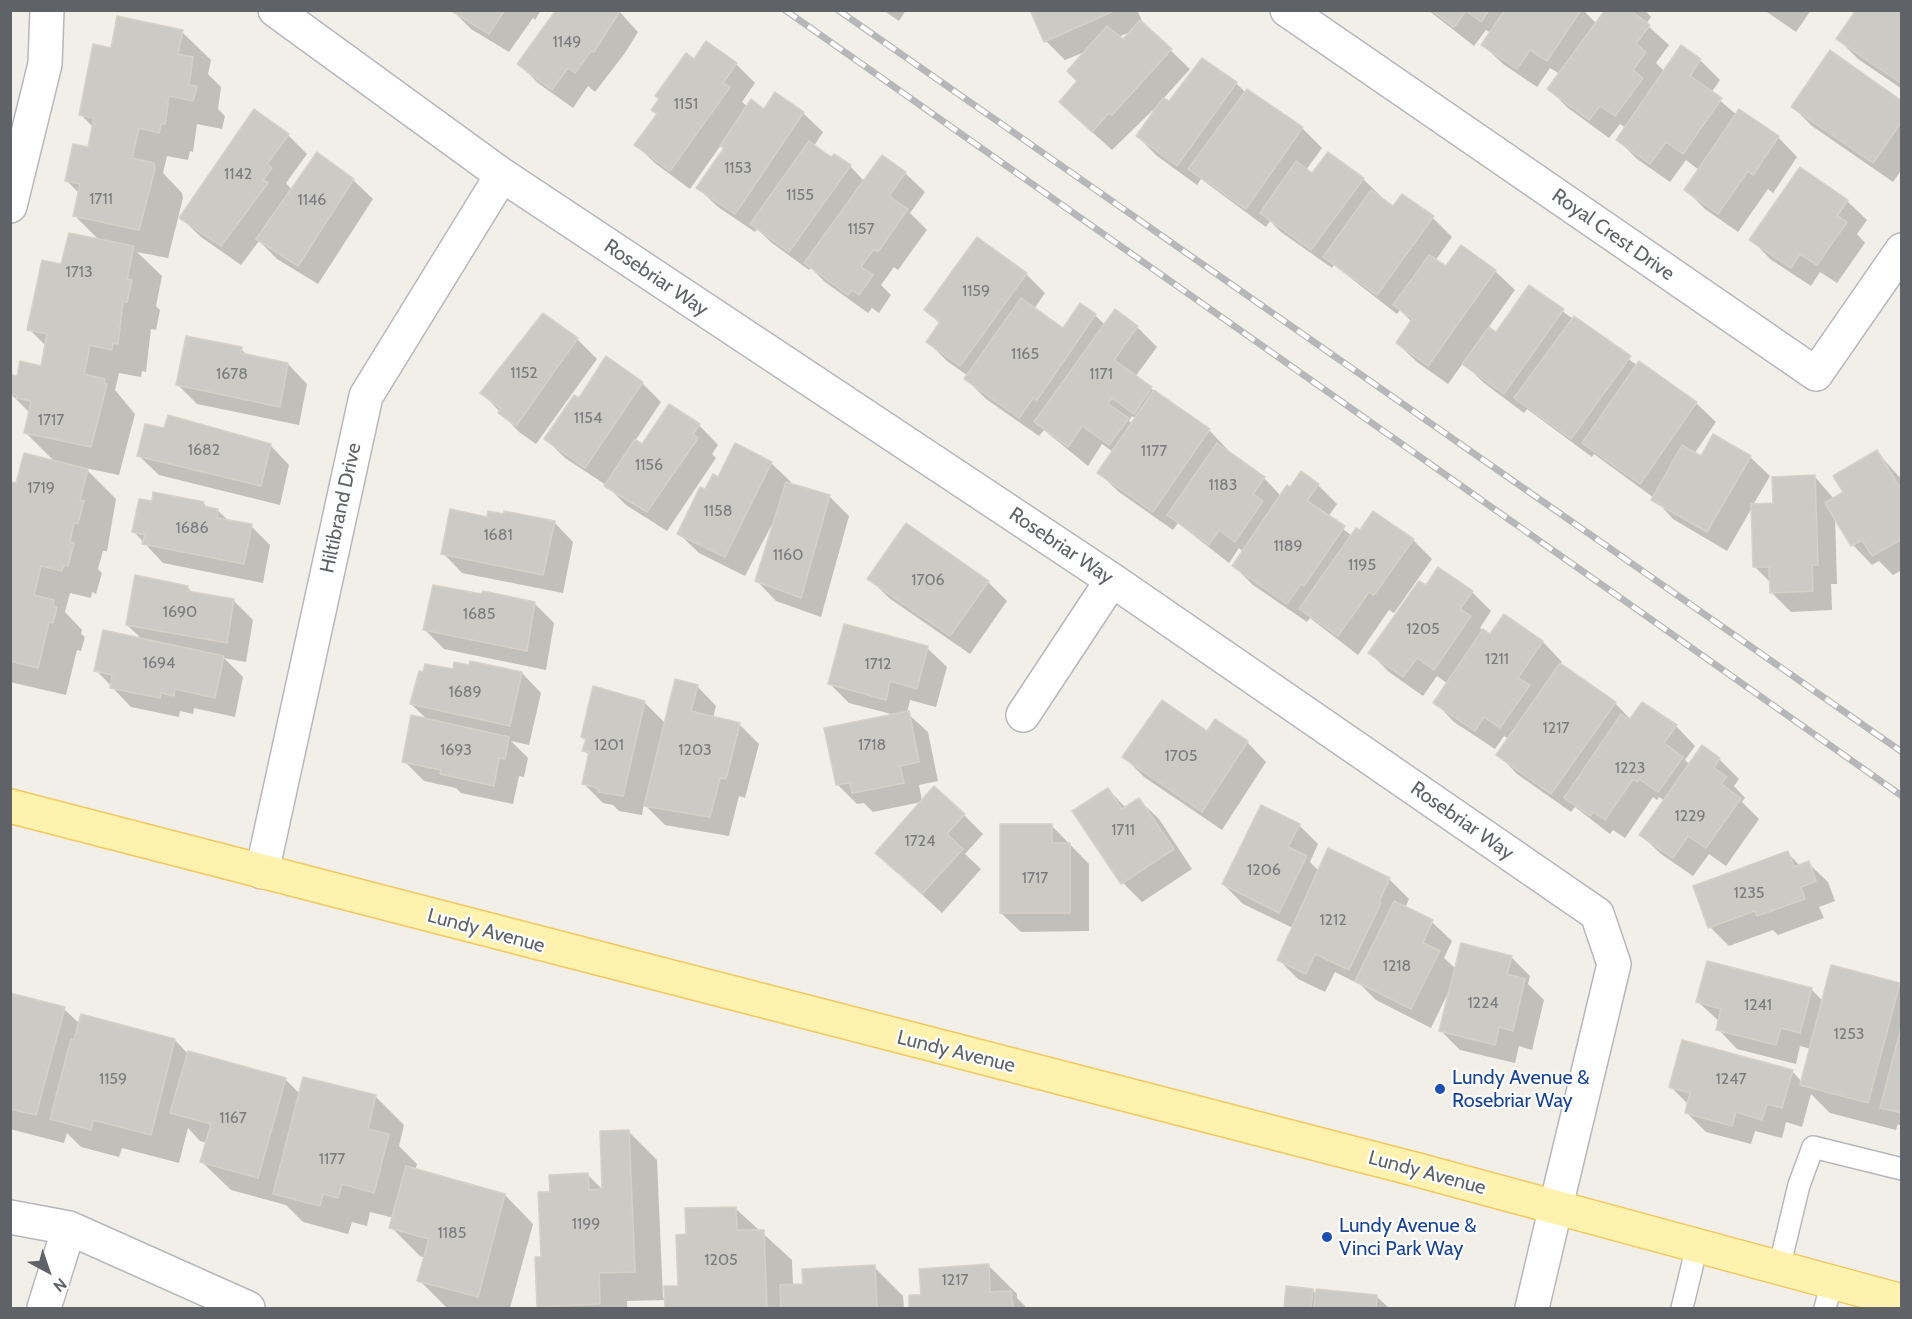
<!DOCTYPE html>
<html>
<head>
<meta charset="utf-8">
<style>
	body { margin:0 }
	#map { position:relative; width:1912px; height:1319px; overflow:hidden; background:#f1efe8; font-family:Cabin,sans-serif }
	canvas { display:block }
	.frame { position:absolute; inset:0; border:12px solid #5f6368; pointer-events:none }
	.north { position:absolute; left:18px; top:1241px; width:60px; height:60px; -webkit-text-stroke:4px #fff; paint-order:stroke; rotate:140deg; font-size:16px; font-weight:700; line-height:24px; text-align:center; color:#5f6368 }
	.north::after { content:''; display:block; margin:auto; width:21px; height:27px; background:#5f6368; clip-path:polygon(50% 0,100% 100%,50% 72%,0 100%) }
</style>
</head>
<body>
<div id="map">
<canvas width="1912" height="1319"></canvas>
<div class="frame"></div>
<div class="north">N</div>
</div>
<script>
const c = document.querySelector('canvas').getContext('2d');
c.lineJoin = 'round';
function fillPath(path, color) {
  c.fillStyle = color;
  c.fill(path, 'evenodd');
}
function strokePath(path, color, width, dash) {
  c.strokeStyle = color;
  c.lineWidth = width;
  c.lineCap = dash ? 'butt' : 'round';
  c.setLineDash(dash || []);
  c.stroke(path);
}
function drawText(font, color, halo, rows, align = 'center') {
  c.font = font + ' Cabin,sans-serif';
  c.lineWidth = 4.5;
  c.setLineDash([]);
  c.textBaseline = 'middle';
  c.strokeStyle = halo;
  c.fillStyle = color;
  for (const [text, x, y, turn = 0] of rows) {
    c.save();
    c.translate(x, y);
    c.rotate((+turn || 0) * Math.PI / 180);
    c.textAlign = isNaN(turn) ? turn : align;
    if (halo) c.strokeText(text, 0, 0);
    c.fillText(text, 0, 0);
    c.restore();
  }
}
fillPath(new Path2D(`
	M452,10H541L535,20L533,18L509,52L471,29Z
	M558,10H618L638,32L625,53L595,92L588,86L573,108L538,83L519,64Z
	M883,10H906L899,21Z
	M1032,10H1137L1144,25L1190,69L1163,99L1169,104L1236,83L1246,93L1248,91L1302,128L1322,148L1306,170L1313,175L1363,179L1393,208L1433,218L1452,237L1435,261L1446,268L1495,271L1515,290L1488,328L1496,334L1529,287L1638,366L1696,403L1716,422L1694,454L1701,458L1750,457L1770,476L1753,505H1775L1815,477L1834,499L1845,493L1877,452L1902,480V570L1893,575L1879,561L1872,565L1853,545L1835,516L1837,584H1831L1832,610L1791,612L1771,592V583L1755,567L1753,506L1727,551L1673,519L1654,498L1594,454L1592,457L1527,409L1524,413L1484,383L1463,363L1448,384L1417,362L1397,343L1412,322L1400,310L1397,314L1334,265L1332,268L1281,232L1270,221L1266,227L1201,179L1197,185L1157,156L1137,136L1155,108L1112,150L1080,121L1079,82L1087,51L1065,60L1046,41ZM1133,31L1123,41L1118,37Z
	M1428,10H1583L1597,24L1607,10H1645L1651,17L1646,24L1669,45L1656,63L1665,72L1700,60L1720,80L1711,93L1737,115L1739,111L1778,137L1797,157L1773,193L1768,189L1738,232L1705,209L1686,190L1699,170L1686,160L1670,182L1637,159L1618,140L1626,128L1620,124L1609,138L1568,108L1549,89L1560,74L1550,68L1537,87L1503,64L1483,45L1491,33L1486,30L1474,46Z
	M1764,10H1811L1796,32Z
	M1902,10V89L1858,59L1838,39Z
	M182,32L211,60L208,74L221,87L218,109L225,116L222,129L197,124L193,152L190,151L188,160L167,156L163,173L182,193L183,198L168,258L137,252L162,276L156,306L160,310L156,330L151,329L146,372L142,371L141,377L119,373L115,390L135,414L119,475L85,468L116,499L107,551H103L98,569L102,573L96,594L92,592L91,598L70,593L65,612L82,630L81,634L85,637L81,651L77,650L66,695L10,682V484L17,485L55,462L25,432L30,413L10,393V388L13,377L42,367L46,346L29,329L63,266L100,241L75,216L79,193L66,180L89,149L93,127L80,114L112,49Z
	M694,62L736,64L755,83L742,102L748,107L765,111L776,94L803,113L823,132L814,146L831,159L850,166L864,181L905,173L925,192L910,213L927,230L898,270L894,267L881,285L891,295L879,313L872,308L868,313L825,282L811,268L809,270L772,243L757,229L755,232L718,207L698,188L725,149L721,145L690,189L656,164L636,145Z
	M1902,103V169L1893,182L1812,126L1793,107Z
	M288,135L307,154L286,183L292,190L353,180L373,199L318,284L277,259L259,241L241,265L201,237L181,218Z
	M1847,201L1867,220L1857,234L1865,243L1837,283L1820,272L1811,286L1770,259L1751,239Z
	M1026,274L1045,293L1034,309L1064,330L1095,315L1105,325L1115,311L1137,327L1157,347L1135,377L1209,430L1228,450L1227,452L1264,478L1281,496L1290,489L1318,485L1337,504L1328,517L1352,536L1413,540L1432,559L1394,613L1389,610L1358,655L1310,618L1307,622L1253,585L1234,566L1243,552L1239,548L1229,563L1178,523L1173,530L1119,492L1099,473L1113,452L1102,444L1088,466L1044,430L1039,436L986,399L966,379L968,376L947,361L928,342L940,324L926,310ZM1132,416L1136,419L1133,424L1129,421Z
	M543,315L577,339L597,359L536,444L519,432L482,393Z
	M241,349L248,356L288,364L307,384L299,425L197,404L178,385Z
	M642,383L661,402L635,441L642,446L699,425L718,445L712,454L716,458L667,531L626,505L606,485L565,458L546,439L579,400Z
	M169,417L270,445L289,465L280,505L159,475L139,456L165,430Z
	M771,463L791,482L789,485L829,496L849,516L821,617L776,601L757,581L779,511L745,576L699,553L679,534L705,491L719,479Z
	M203,503L208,508L217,510L229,521L251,526L270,545L263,583L163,563L134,532Z
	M488,519L554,522L573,542L563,593L462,573L443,553Z
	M869,578L988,582L1007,601L970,654L889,598Z
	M187,587L194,594L234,601L253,620L246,662L224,658L243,677L235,717L194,708L193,714L180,711L179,717L131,707L96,670L143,640L127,625Z
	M1426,587L1472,592L1491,611L1480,628L1490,636L1504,616L1543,642L1562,662L1560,664L1615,703L1631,720L1676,726L1695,746L1685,760L1690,765L1702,747L1719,759L1739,779L1734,786L1745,798L1742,802L1759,819L1726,866L1709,854L1693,876L1661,854L1641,835L1665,801L1659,797L1657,800L1653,797L1625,838L1613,830L1610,834L1575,807L1571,812L1517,774L1498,754L1509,739L1504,736L1495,749L1454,722L1435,702L1448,684L1437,676L1423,696L1389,672L1370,653Z
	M534,603L554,623L546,670L444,649L425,630Z
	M927,648L947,667L936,707L910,700L907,713L928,732L938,781L919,785L922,801L964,815L983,834L965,854L981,869L942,913L877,853L921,802L873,812L864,803L857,804L837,784L895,715L849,703L830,684Z
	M455,671L522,673L541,693L529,745L511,741L528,758L524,777L519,776L513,804L461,793L456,788L424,781L404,761L429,721L411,704Z
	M697,686L716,706L713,718L739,724L759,744L745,798L739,796L729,836L665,825L644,804L642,815L619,811L613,805L603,803L584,784L590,756L584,750L587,741L582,737L645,703L666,724Z
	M1208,733L1247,742L1266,762L1222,830L1144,777L1124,757Z
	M1108,789L1126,808L1139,800L1159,819L1192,869L1142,902L1123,883L1074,812Z
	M1051,825L1089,864V931L1021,932L1001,913Z
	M1299,825L1318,844L1310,862L1319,871L1389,879L1409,899L1405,908L1432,922L1452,941L1444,958L1456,969L1511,957L1530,976L1528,984L1544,1000L1532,1050L1519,1046L1515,1063L1460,1050L1441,1031L1449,991L1431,1028L1376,1000L1361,985L1335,972L1325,992L1298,979L1279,960L1293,928L1243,904L1223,884Z
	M1788,853L1800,866L1808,863L1828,882L1835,901L1819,907L1824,918L1778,935L1773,930L1729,946L1710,927Z
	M1899,985L1902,987V1127L1898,1124L1896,1130L1830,1113L1811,1094L1802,1127L1786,1122L1782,1138L1755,1131L1751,1144L1706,1132L1686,1112L1688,1104L1671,1087L1792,1071L1802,1082L1811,1049L1800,1046L1796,1064L1737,1049L1718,1029L1720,1022L1698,1002L1811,989L1823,1001Z
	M10,994L64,1009L80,1024L175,1040L188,1054L285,1079L300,1094L376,1097L404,1125L399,1146L417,1164L415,1170L505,1195L533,1224L510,1308H447L419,1280L425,1258L420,1256L391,1227L394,1218L370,1212L367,1226L352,1222L348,1234L303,1222L286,1205L231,1190L202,1162L207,1143L200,1141L188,1128L179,1163L122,1148L119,1157L81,1147L67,1133L64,1143L10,1129Z
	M629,1132L657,1160L663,1298L679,1287L687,1235L736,1209L792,1260L793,1286L874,1267L903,1296L904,1308H666V1300L627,1301V1308H541L538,1306L551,1193L588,1175L603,1190Z
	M988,1265L1017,1294V1298L1027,1308H911L910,1297L923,1296Z
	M1288,1288L1312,1290L1317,1295L1376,1296L1389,1308H1286Z`), '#0003');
const building = new Path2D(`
	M450,10H505L489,34Z
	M556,10L620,11L594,52L591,51L575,73L568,68L552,90L517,64Z
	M1030,10H1116L1044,42Z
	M1431,10H1489L1481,22L1466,11L1454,27Z
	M1505,10H1581L1547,61L1530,50L1517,69L1481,45Z
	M1605,10H1630L1650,25L1636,44L1646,52L1633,70L1643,78L1615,116L1600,106L1589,120L1547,89Z
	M1856,10H1902V84L1836,39Z
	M117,16L183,30L178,54L193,57L189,85L197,86L193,101L169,96L165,124H161L159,133L139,128L132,158L154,163L155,169L139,230L73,216L80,184L65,181L73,144L88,147L94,118L79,115L93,44L111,48Z
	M1140,20L1172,49L1112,115L1109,113L1092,132L1059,102L1077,81L1067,71L1107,26L1123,39Z
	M706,41L737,63L723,83L730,87L670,171L634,145L657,114L651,110L659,99L655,96L686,53L694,59Z
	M1681,45L1701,59L1690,76L1722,98L1683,154L1666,142L1650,164L1616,140Z
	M1830,50L1902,101V121L1873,163L1791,107Z
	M1202,58L1237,82L1177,166L1136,136L1163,98L1169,101Z
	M1247,89L1303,127L1246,209L1188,169Z
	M775,92L804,112L735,214L696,188L724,148L720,146L751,99L764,109Z
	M254,109L289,134L267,164L272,168L263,180L268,183L221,246L179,218Z
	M1739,109L1779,136L1753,175L1748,171L1718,214L1684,190Z
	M809,141L831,157L834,154L851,165L789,252L750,224Z
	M317,152L354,179L298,266L256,239Z
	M1328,152L1364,178L1311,250L1260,213L1296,161L1312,173Z
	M882,155L906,172L889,196L908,209L878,252L874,249L861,267L873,275L859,295L852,290L848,295L804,263Z
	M1800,167L1848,200L1837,216L1847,222L1817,265L1800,254L1791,268L1749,240Z
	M1371,190L1393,206L1402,194L1434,216L1377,295L1323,257Z
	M69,233L134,246L127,279L132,280L127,302L123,301L118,344L113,343L112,350L90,345L84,374L105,379L104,384H107L91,447L24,433L31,401L16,398L17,395L10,394L12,375L17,376L20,361L41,366L47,334L27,330L42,260L61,264Z
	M977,237L1027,273L960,366L926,342L940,322L924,310Z
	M1461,245L1496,270L1428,366L1396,343L1412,319L1393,305L1429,255L1446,266Z
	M1529,285L1564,309L1504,394L1462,364L1489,327L1496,332Z
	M1021,298L1063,328L1080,303L1096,314L1037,400L1033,398L1019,418L964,379Z
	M1115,309L1138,326L1114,360L1152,387L1134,414L1112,398L1108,404L1129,418L1109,445L1082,426L1068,447L1034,422Z
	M543,313L578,338L516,426L498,413L501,409L480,393Z
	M1574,316L1631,356L1571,439L1514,398Z
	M186,336L242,347L241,353L288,363L280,407L176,385Z
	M606,356L643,382L585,468L544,439L574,395L579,398Z
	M1639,361L1697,402L1640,484L1582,443Z
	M1154,390L1210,429L1153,512L1097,473Z
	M669,404L700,424L693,434L698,438L647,512L604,486L635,439L642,444Z
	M168,415L271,444L261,486L137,456L145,424L164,428Z
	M1713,434L1751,456L1707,532L1651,500L1682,445L1701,456Z
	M735,443L772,462L725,557L677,534L700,487L705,489L713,474L718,477Z
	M1217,443L1265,477L1253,494L1263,501L1235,542L1219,530L1209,545L1167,515Z
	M1877,450L1902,491V539L1872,556L1862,540L1851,546L1825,503L1843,492L1833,476Z
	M24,453L88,469L80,500L84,501L78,523H74L70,542L74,543L68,566L64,565L62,571L41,566L34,595L54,600L53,606L57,607L53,623L49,622L38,668L10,661V482L16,483Z
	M1301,471L1319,484L1307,501L1345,526L1304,586L1301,584L1287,604L1232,566L1287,485L1290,487Z
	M1815,475L1818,565H1812L1813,591L1770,593L1769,567H1753L1751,504L1773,503L1772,477Z
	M786,482L830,495L801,598L755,581Z
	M153,492L204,502L202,506L218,509L217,518L252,524L244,564L142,544L145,535L132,532L139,499L152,501Z
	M450,509L487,517L488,511L504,514V511L555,521L543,575L441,554Z
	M1373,511L1414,539L1374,595L1369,592L1338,636L1299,609L1356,528L1360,530Z
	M906,523L989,581L950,636L867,579Z
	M1438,567L1473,591L1460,609L1471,616L1434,670L1417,658L1403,677L1368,653L1419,581L1426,585Z
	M135,575L188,586L187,591L234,599L227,643L126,625Z
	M433,585L481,594L483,591L535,602L527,651L423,630Z
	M1504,614L1543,641L1518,678L1530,685L1500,728L1484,717L1475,731L1433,703L1483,629L1490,634Z
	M844,624L928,646L917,689L890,681L886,700L828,684Z
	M103,630L224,656L215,698L175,689L174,696L161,693L160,698L110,688L112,675L94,671Z
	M470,661L522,672L510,726L410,704L419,671L423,672L425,664L453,669L454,662L469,665Z
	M1560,663L1616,702L1551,794L1496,755Z
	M675,679L698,685L691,711L740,723L726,779L720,778L710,817L644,806Z
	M593,686L645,701L623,796L598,792L599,790L594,787L582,784L589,752L582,751L586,739L581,737Z
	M1162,700L1207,731L1215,719L1248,741L1202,812L1122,757Z
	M1642,702L1677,725L1664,743L1683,757L1658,792L1639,779L1637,782L1633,779L1605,820L1593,812L1590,816L1564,798L1621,714L1629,720Z
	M909,711L919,762L900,766L904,783L852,793L850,783L836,785L824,728Z
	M411,715L509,737L505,759L499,758L494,786L440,774L441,770L402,762Z
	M1702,745L1720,758L1714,768L1727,777L1721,784L1741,798L1706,848L1688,836L1673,858L1639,835Z
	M934,786L965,814L947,834L963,849L922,894L875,853Z
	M1108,788L1122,809L1139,798L1174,849L1121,884L1072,811Z
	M1261,805L1300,824L1288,847L1307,856L1279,913L1222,884Z
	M1000,824H1052V843H1070V913H1000Z
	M1328,848L1390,878L1379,902L1381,903L1349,970L1315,954L1306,974L1277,960Z
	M1788,851L1794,867L1809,861L1816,881L1801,887L1805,899L1757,916L1755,911L1708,928L1693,886Z
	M1394,901L1433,920L1423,943L1440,951L1411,1009L1355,981Z
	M1461,943L1512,956L1507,974L1525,979L1513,1031L1499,1027L1495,1045L1439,1031Z
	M1707,961L1812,988L1800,1033L1781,1028L1776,1045L1716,1030L1721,1009L1696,1002Z
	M1831,965L1900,983L1868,1103L1800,1085Z
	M10,993L65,1007L36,1115L10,1109Z
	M81,1014L175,1039L151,1135L93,1120L91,1130L50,1119L71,1039L74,1040Z
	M1902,1024V1113L1880,1108Z
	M1682,1040L1793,1070L1782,1108L1767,1104L1762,1120L1736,1112L1732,1126L1685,1113L1690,1093L1669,1087Z
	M188,1051L286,1078L258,1178L200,1162L211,1124L170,1113Z
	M303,1077L376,1095L368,1129L389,1134L374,1193L342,1184L338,1198L323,1194L320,1206L273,1194Z
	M629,1130L635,1272L599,1273L600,1304L537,1307L535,1257H541L538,1192H550L549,1175L588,1173L589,1190L602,1189L600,1131Z
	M406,1166L505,1194L478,1297L417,1281L429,1239L389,1228Z
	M736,1207L737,1230H764L767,1308H665L664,1286H678L676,1235L686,1234L685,1208Z
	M989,1264L990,1292L1011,1291L1013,1308H909V1295H921L919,1269Z
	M875,1265L877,1308H781L780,1285L803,1284L802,1269Z
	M1286,1286L1313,1289L1311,1308H1284Z
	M1316,1289L1377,1295L1376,1308H1314Z`);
fillPath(building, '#cccac5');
strokePath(building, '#d6d1c6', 1.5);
const service = new Path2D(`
	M1779,1268L1799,1185L1813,1147L1902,1169
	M1682,1308L1697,1246
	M1825,1308L1832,1282`);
const minor = new Path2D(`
	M275,10L502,175L1112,580L1597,914L1614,964L1556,1206
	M1287,10L1816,374L1902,250
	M10,206L45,64L47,10
	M1023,715L1112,580
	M262,872L366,396L502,175
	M10,1217L69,1228L248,1308
	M44,1308L69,1228`);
const tertiary = new Path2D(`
	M1532,1308L1556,1206`);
const primary = new Path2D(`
	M10,806L1418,1170L1902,1301`);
strokePath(service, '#b5b8bc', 24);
strokePath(minor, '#b5b8bc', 36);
strokePath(tertiary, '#b5b8bc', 36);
strokePath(primary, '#f2c960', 36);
strokePath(service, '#fff', 21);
strokePath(minor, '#fff', 33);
strokePath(tertiary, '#fff', 33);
strokePath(primary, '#fff2af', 33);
const rail = new Path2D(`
	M785,10L1902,796
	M838,10L1902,752`);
strokePath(rail, '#b6b7b8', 7);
strokePath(rail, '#fff', 4.5, [14]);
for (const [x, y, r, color] of [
	[1440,1089,6,"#1a4fb4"],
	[1327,1237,6,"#1a4fb4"]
]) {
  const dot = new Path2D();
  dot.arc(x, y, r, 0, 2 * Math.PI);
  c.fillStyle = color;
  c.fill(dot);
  strokePath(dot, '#fff', 2);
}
drawText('16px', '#7a7d7f', null, [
	["1149",567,42],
	["1151",686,104],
	["1153",738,168],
	["1142",238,174],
	["1155",800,195],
	["1711",101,199],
	["1146",312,200],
	["1157",861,229],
	["1713",79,272],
	["1159",976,291],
	["1165",1025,354],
	["1152",524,373],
	["1678",232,374],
	["1171",1101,374],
	["1154",588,418],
	["1717",51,420],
	["1682",204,450],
	["1177",1154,451],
	["1156",649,465],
	["1183",1223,485],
	["1719",41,488],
	["1158",718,511],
	["1686",192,528],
	["1681",498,535],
	["1189",1288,546],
	["1160",788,555],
	["1195",1362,565],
	["1706",928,580],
	["1690",180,612],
	["1685",479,614],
	["1205",1423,629],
	["1211",1497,659],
	["1694",159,663],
	["1712",878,664],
	["1689",465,692],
	["1217",1556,728],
	["1201",609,745],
	["1718",872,745],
	["1693",456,750],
	["1203",695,750],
	["1705",1181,756],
	["1223",1630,768],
	["1229",1690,816],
	["1711",1123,830],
	["1724",920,841],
	["1206",1264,870],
	["1717",1035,878],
	["1235",1749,893],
	["1212",1333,920],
	["1218",1397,966],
	["1224",1483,1003],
	["1241",1758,1005],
	["1253",1849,1034],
	["1159",113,1079],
	["1247",1731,1079],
	["1167",233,1118],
	["1177",332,1159],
	["1199",586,1224],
	["1185",452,1233],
	["1205",721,1260],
	["1217",955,1280]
]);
drawText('20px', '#5f6368', '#fff', [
	["Royal Crest Drive",1613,235,35],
	["Rosebriar Way",656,278,34],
	["Hiltibrand Drive",341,508,-78],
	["Rosebriar Way",1061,546,34],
	["Rosebriar Way",1462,821,35],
	["Lundy Avenue",486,931,15],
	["Lundy Avenue",956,1052,14],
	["Lundy Avenue",1427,1173,15]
]);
drawText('20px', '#164399', '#fff', [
	["Lundy Avenue &",1452,1078],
	["Rosebriar Way",1452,1101],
	["Lundy Avenue &",1339,1226],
	["Vinci Park Way",1339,1249]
], 'left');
</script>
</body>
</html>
